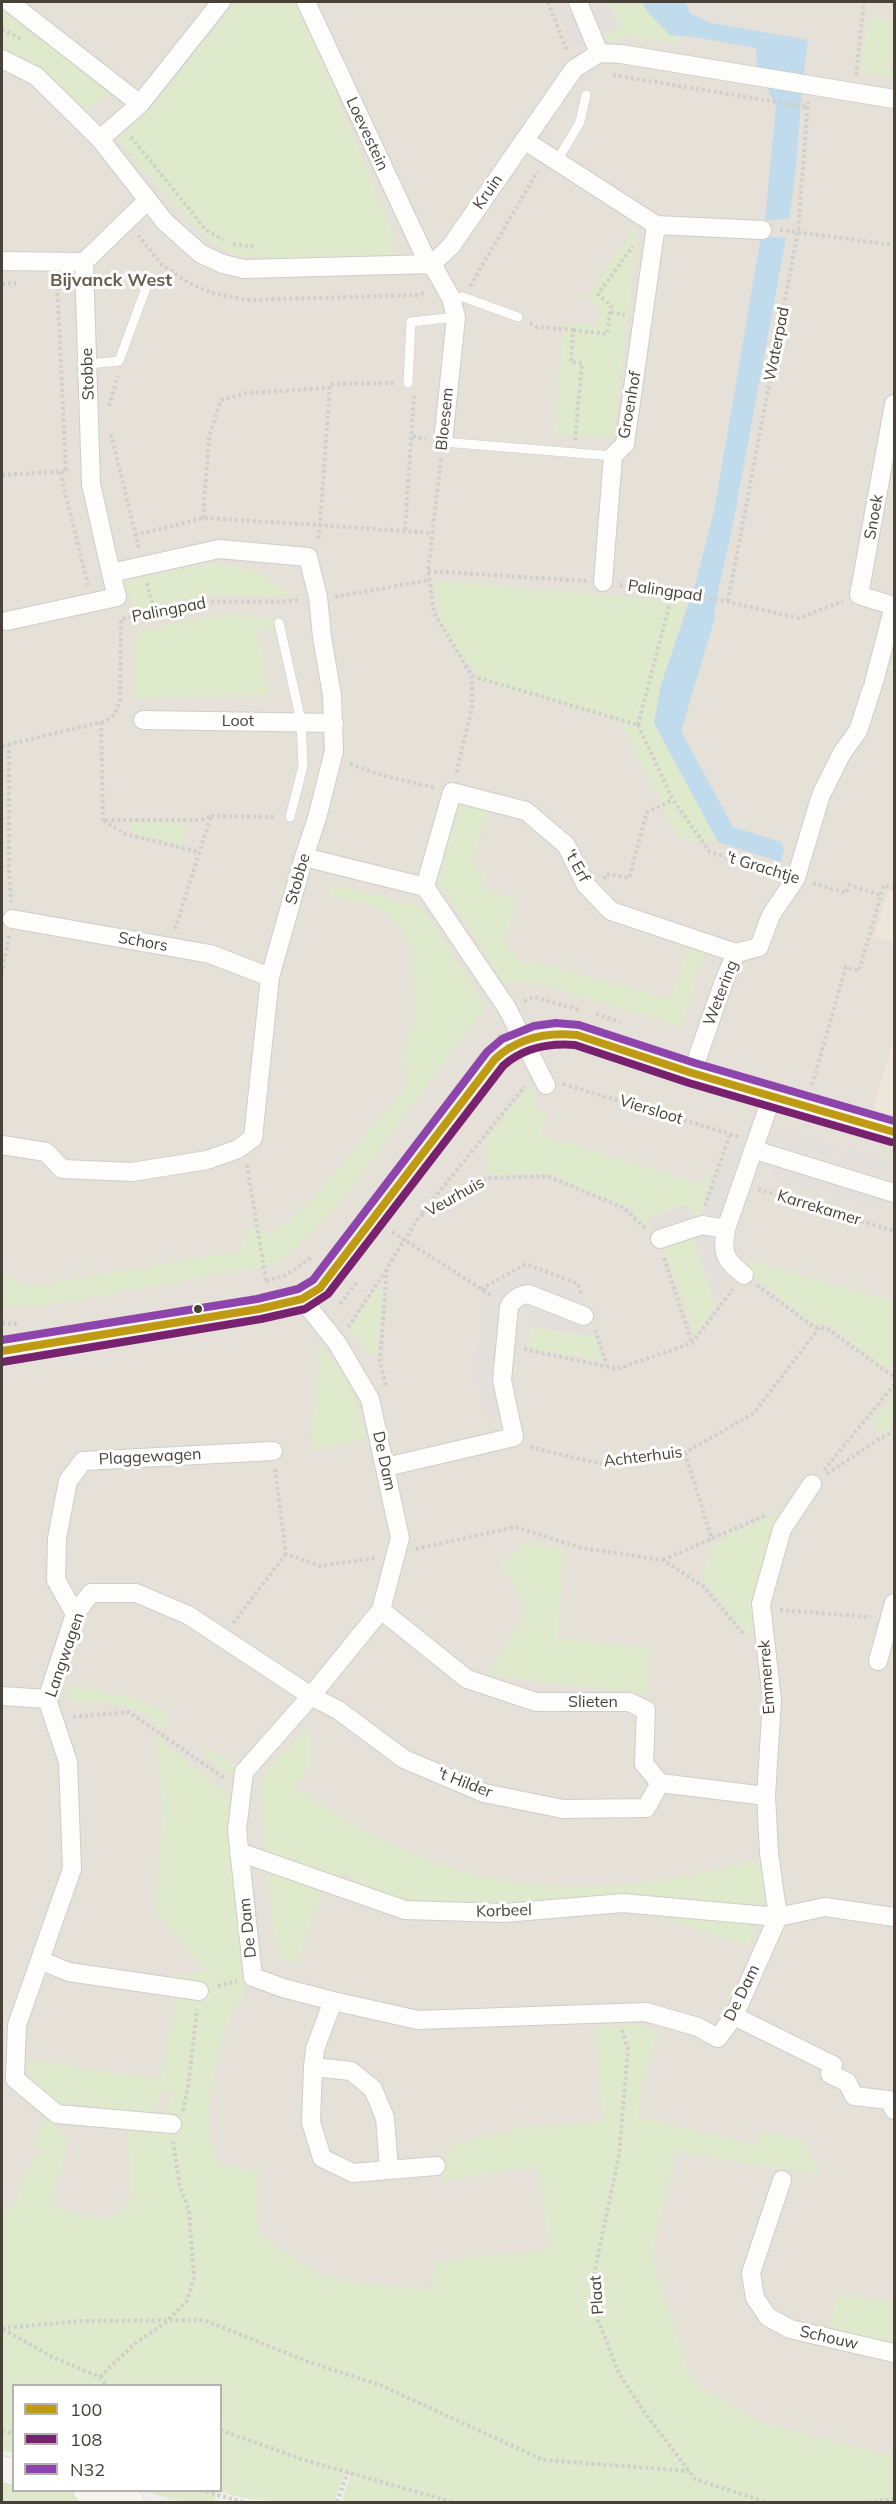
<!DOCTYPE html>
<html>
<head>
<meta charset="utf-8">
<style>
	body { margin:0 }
	#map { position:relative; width:896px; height:2504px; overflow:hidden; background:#f1efeb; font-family:Mulish,sans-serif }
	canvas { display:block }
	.frame { position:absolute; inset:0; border:3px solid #474138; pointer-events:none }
	.legend { position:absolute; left:12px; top:2384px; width:210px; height:108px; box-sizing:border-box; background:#fff; border:2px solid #b5b3af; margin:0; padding:8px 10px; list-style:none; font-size:18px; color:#474138 }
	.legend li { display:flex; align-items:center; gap:12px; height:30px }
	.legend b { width:30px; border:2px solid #b5b3af }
</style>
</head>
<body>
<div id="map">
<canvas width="896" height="2504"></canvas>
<div class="frame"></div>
<ul class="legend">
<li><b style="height:8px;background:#bf9b14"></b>100</li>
<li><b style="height:8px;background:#77216f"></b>108</li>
<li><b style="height:8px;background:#8e44ad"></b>N32</li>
</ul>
</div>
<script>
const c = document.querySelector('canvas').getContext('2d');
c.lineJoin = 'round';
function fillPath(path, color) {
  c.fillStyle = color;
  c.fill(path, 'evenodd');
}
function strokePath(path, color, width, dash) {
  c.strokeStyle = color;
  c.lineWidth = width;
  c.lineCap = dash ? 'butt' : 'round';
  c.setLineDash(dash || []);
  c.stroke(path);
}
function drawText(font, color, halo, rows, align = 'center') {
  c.font = font + ' Mulish,sans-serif';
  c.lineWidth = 6;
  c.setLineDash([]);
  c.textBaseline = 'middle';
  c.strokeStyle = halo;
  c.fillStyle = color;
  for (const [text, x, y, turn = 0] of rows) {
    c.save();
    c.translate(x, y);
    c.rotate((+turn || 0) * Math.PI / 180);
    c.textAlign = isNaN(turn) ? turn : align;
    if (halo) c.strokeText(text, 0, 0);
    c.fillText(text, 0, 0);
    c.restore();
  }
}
fillPath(new Path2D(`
	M2,2H894V2466L755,2436L461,2310L2,2225Z`), '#e5e1d9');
fillPath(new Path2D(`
	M889,890L894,892V942L874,937Z
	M894,1038V1115L873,1109Z`), '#f0e7dc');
fillPath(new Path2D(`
	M235,2H299L393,234L397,256L305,259L251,257L233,254L214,244L200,232L117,140L157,101Z
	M609,2H642L647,11L670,35L677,36L676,43L620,36L618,42H610L603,35L620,27Z
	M2,9L113,91L86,110L45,74L2,48Z
	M868,17L894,19V61L890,60L889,72L894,73V78L861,73Z
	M636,225V250L614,434L610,438L553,433L565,322L596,325L600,311L587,297Z
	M216,562L261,573L292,596L209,595L135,609L122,581Z
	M436,580L687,602L661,685L654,723L718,842L692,841L678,837L620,721L480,681L478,674L443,634L435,591Z
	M225,614L278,619L277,627L258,632L270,696L134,698L135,634L144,629Z
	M457,799L488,807L473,867L488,873L483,888L518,900L504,943L520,961L539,963L671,999L689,939L707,944L682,1027L539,983L523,982L504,984L436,878Z
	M132,822L189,823L181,846L130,831Z
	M330,884L422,907L486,1006L345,1197L296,1248L272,1265L48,1305L2,1309V1272L27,1287L239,1251L246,1229C255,1227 260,1228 266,1235L271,1234L307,1205L404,1089L407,1080L400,1061L415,1018L412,950L403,932L384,911L362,903L329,896Z
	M532,1087L538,1094L534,1108L548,1112L541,1135L703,1184L707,1171L712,1172L699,1219L685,1205L644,1220L656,1233L653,1234L628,1207L549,1174L496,1176L487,1171L486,1167L489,1166L484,1142L525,1091Z
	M693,1237L716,1307L695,1333L662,1246Z
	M754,1262L894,1301V1364L883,1366L829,1325L813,1323L736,1263Z
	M377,1288L383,1293L377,1355L367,1354L350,1328Z
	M531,1327L595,1337L603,1361L527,1347Z
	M320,1343L353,1391L367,1438L316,1451L311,1447V1441Z
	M894,1395V1428L884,1433L872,1422Z
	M776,1513L782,1516L755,1590L750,1637L701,1577L711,1545Z
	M526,1542L565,1549L557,1638L652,1648L648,1694L487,1675L525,1611L524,1601L500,1565Z
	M68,1685L138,1699L166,1712L169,1721L163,1730C141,1702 107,1702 74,1702L68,1700Z
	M309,1727L311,1764L296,1787C400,1862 504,1898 633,1884C675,1880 718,1869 759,1861L765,1900L748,1946L665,1918L636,1913L421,1911L372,1893L345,1872L324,1889L296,1964L285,1960L277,1949L272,1927L260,1795L261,1779L268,1768Z
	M155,1736L230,1794L242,1899L253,1968L223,2037L215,2072L209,2101L210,2138L217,2162L259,2173V2233L318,2274L346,2281L430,2290L436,2261L549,2250L538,2167L444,2180L442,2159L453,2145L522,2127L603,2122L595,2027L636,2024L658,2032L641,2090L638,2117L757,2145L761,2131L804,2140L820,2175L676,2151L652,2257L692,2380L760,2422L894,2456V2502H341L350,2476L345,2474L334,2502C295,2502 256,2504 218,2491L214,2500L221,2502H183L143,2491L220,2490V2386H14L13,2453L2,2450V2214C19,2207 18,2188 24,2174C28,2166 37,2158 42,2151L33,2143L45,2119L68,2135L62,2169L52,2199L53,2206C84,2216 117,2232 132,2194L130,2190L128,2128L164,2115L173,2091H164L149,2115L38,2099L31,2083L26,2059L123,2074L161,2078L176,1998L159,1990L162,1977L205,1971L155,1911L163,1807Z
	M207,1748L235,1765L247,1762L239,1776L226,1773L204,1755Z
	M837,2294L894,2302V2343L863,2338L830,2328Z
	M2,2473L13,2476L14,2490L70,2491L113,2502H2Z`), '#dfeacd');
fillPath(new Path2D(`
	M588,2H609L620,27L603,35Z
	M571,8L585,42L572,47L559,13Z
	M780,1128L837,1145L833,1159L776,1142Z
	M732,1139L745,1143L719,1222L705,1217L715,1179L721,1176Z
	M846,1147L894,1162V1177L841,1161Z
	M776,1164L823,1179L820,1193L772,1178Z
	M831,1181L886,1198L882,1212L827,1195Z
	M685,1205L697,1218L656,1233L644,1220Z
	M709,1231L728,1289L723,1296L714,1299L693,1237Z
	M522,1271L540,1273L577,1288L585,1308L504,1301L488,1290Z
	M483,1293L500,1306L497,1316L492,1373L502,1418L487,1422L475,1374Z
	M524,1305L591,1324L595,1337L531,1327Z`), '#e3e0dc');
fillPath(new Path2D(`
	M642,2H685L690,13L711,23L808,40C799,99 799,160 789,219L765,220L776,107L757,68L756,48L694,37L670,35L647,11Z
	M761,236L786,238L732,528L715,605V617L681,731L733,827L781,842L784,849L781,862L718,842L654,723L661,685L696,582L715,507Z`), '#bfdbec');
const lane = new Path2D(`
	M557,161L580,122L586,95
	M451,298L463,297L518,317
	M89,364L119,361L150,277
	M408,383L411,322L456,317
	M443,442L613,456
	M279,623L301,721L303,766L290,817`);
const street = new Path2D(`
	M9,2L140,104
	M306,2L429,265
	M578,2L599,53
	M2,59L36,76L100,139L165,222L201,254L223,264L244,269L432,264L451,246L574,69L599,53L621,54L894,99
	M100,139L140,104L221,2
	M524,140L656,225L762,230
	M2,261L84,262
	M432,264L451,298L456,317L443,442
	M894,404L859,595L894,606
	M603,582L613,456L625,444L656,225
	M7,621L117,597L111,573
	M874,682L894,606
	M143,720L334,723
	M822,793L842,753L858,731L872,688
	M304,857L425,887L507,1008L546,1085
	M425,887L452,792L526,811L566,845L586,885L611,911L736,953
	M12,919L210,954L270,977
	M692,1073L724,981L736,953L759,947L771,915L796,878L820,798
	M2,1145L46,1152L62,1169L132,1172L207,1160L238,1149L253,1138L270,977L304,857L317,818L334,751L332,695L322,637L318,597L308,557L219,549L111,573L91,484L84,262L148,200
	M755,1150L894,1193
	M660,1239L702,1225L726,1229
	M744,1275C724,1259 722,1254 726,1229L772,1096
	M302,1299L337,1343L370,1399L400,1538L381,1610L311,1696L244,1772L237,1830L253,1977L283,1988L333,2001L418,2020L646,2012L698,2027L718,2038L734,2016L778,1917L825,1907L894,1917
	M386,1467L514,1437L502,1380L509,1307C514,1298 519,1296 528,1294L584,1316
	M381,1610L467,1679L536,1702H629L646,1710L644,1764L660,1783L766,1796
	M75,1614L56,1580L57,1538L68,1481L83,1461L273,1451
	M878,1661L894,1603
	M2,1696L47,1699
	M239,1852L405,1910L504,1913L623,1903L778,1917L769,1853L766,1796L772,1700L761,1604L782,1529L812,1484
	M42,1961L69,1972L199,1991
	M333,2001L315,2049L313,2067L311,2122L322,2158L353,2173L436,2166
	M734,2016L833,2065L830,2074L847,2082L854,2096L889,2100L894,2110
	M313,2067L351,2071L373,2089L385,2118L389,2169
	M172,2124L57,2114L15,2079L17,2025L72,1869L68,1762L47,1699L75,1614L91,1593H136L188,1615L311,1696L338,1710L404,1759L484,1793L563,1809L646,1808L660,1783
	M782,2180L751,2273L755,2298L768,2317L790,2329L894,2353`);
const secondary = new Path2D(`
	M2,1351H10L259,1309L302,1299L320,1288L495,1059L507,1048L537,1036L557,1033L577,1035L692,1073L894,1132
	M2,2469L14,2472
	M86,2490L131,2502`);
strokePath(lane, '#cfcdc9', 10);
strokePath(street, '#cfcdc9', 20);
strokePath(secondary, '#d0ccc2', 27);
strokePath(new Path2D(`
	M548,2L567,51
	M2,29L21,39
	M613,75L807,107
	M856,75L864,2
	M131,137L206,230L223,240
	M780,230L894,245
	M138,235L162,265L189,283L212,293L247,300L420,295L425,292
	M233,244L255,247
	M57,281L66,472
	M2,284L16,283
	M470,286L538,171
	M611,312L625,315
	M530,323L537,327L573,330L571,362L582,363L575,440
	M573,330L607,334L611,306L598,294L633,246
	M394,383L330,384L320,525L432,533
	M109,406L118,376
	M111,434L139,549
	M413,436L426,439
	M441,459L428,571L434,613L472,676V708L456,774
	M60,472L88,585
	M2,475L69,471
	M203,518L209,437L221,400L246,393L329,388
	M405,530L414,396
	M135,535L203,518L320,525L318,541
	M428,571L586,581
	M147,583L154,611
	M620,585L684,592L799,618L843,601
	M335,597L429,580
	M728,601L798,231L808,102
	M472,676L638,725
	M101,722L103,820
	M638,725L673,800L710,852L777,872
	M638,725L673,591
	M9,744V871L11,902
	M2,746L106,721L115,714L120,700L121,619C147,614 173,604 199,602C233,600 265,604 298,600
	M350,764L381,775L436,788
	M211,816L276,817
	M604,879L606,874L629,878L647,812L673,800
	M813,883L846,893L849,885L881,895
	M175,929L211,816L200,820H103L125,834L199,852
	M2,974L9,936
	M524,1001L534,997L580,1010
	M596,1014L620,1022
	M563,1084L740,1137
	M812,1085L846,967L859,971L884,885L894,888
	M247,1165L266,1281
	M758,1189L894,1231
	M705,1206L730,1134
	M422,1213L525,1086
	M392,1232L494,1297
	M664,1258L692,1343
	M266,1281L286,1275L312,1257
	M757,1285L814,1327L828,1329L894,1377
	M481,1289L526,1264L578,1284L582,1295
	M340,1304L357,1282
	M2,1323L20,1324
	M348,1327L387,1269
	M595,1330L607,1366
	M524,1349L617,1369L692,1343L733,1289
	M386,1385L380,1361L387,1268L419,1217L487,1178L547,1176L624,1208L646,1229
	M530,1447L601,1464L685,1453L754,1413L819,1328
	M685,1453L712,1540
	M275,1469L286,1554L320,1566L376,1558
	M824,1470L894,1385
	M827,1474L879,1439L894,1432
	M416,1549L515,1527L582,1548L663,1560L704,1587L745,1636
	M663,1560L766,1515
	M780,1610L871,1617
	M233,1623L286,1554
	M73,1717L129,1712L224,1778
	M218,1986L237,1981
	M622,2030L628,2049L619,2155L593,2279L598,2320L619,2374L648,2417L695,2479L766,2502
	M183,2111L188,2088L197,2009
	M2,2328L82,2321L204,2320L309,2362L380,2385L543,2460L689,2471
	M3,2329L52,2357L100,2377L106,2386
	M100,2377L133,2345L166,2322L187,2301L194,2277L189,2211L180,2186L173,2142
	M220,2430L301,2459L452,2502
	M2,2431L14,2434
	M200,2490L243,2502
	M337,2502L348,2472
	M868,2502L894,2499`), '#d1cfca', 4, [3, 3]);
strokePath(lane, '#fdfdfc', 9);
strokePath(street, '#fdfdfc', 18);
strokePath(secondary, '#f6f4ef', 26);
strokePath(new Path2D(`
	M2,1351L259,1309L302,1299L320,1288L495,1059C518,1038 546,1032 577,1035L692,1073L894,1132`), '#bf9b14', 8);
strokePath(new Path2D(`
	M2,1362L261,1319L305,1309L328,1294L503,1066C523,1048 548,1043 575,1045L689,1083L891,1142`), '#77216f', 8);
strokePath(new Path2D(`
	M2,1340L257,1299L298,1289L313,1280L487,1052L502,1039L534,1026L556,1023L579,1025L695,1063L894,1121`), '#8e44ad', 8);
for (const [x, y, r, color] of [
	[198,1309,5,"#474138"]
]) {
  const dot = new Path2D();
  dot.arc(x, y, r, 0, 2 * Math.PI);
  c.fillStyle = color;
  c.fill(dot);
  strokePath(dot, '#fff', 2);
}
drawText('16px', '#474138', '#fff', [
	["Loevestein",367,134,65],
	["Kruin",488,192,-55],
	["Waterpad",777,344,-79],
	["Stobbe",88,374,-92],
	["Groenhof",630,405,-80],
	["Bloesem",445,419,-84],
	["Snoek",874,517,-80],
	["Palingpad",665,591,8],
	["Palingpad",169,610,-11],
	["Loot",238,721],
	["'t Erf",577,866,61],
	["'t Grachtje",763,868,17],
	["Stobbe",298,879,-74],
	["Schors",143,942,10],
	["Wetering",721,993,-69],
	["Viersloot",651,1110,17],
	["Veurhuis",455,1197,-29],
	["Karrekamer",819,1208,17],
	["Plaggewagen",150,1457,-3],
	["Achterhuis",643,1457,-7],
	["De Dam",384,1461,78],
	["Langwagen",65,1655,-71],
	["Emmerrek",767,1677,-94],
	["Slieten",593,1702],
	["'t Hilder",465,1783,21],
	["Korbeel",504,1911,-2],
	["De Dam",248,1928,-96],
	["De Dam",742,1993,-64],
	["Plaat",597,2295,-94],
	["Schouw",829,2338,13]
]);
drawText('bold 18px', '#695e50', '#fff', [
	["Bijvanck West",111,281]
]);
</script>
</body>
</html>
